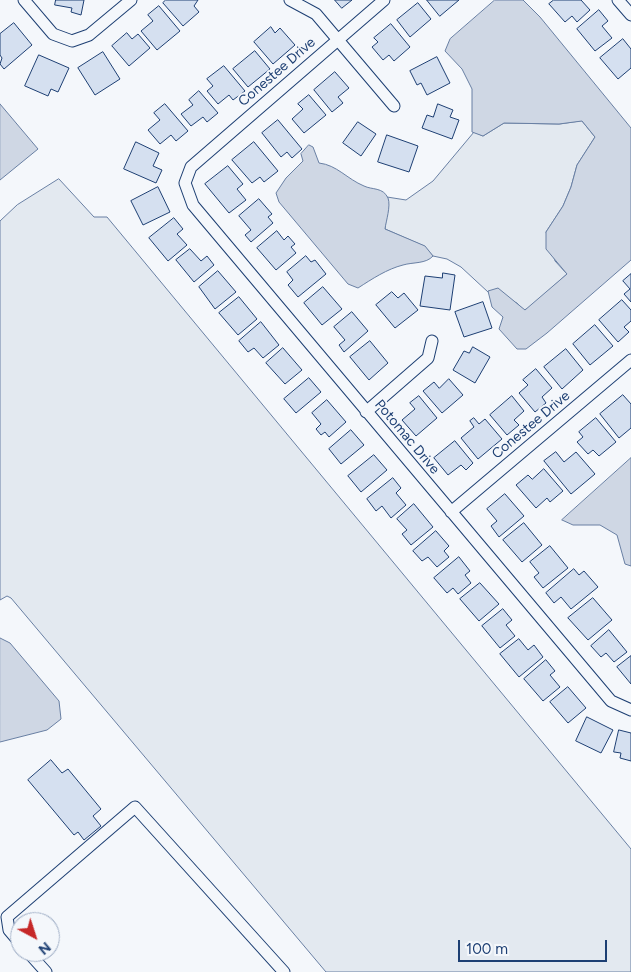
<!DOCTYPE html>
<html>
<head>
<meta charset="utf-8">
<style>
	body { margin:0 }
	#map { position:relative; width:631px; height:972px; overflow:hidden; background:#f4f7fb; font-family:Figtree,sans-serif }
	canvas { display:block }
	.north { position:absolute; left:10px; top:912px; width:50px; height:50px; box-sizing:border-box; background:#f4f7fb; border:1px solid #9eadc5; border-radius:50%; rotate:140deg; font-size:14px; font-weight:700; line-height:20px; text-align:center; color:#1d3f73 }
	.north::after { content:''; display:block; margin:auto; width:18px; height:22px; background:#c62828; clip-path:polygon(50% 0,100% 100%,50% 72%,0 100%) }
	.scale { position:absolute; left:458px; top:940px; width:149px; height:22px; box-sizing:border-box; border:2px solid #1d3f73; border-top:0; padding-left:6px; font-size:15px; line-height:18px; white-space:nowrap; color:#1d3f73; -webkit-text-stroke:4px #f4f7fb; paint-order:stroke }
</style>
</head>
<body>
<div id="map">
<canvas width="631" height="972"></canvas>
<div class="north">N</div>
<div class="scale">100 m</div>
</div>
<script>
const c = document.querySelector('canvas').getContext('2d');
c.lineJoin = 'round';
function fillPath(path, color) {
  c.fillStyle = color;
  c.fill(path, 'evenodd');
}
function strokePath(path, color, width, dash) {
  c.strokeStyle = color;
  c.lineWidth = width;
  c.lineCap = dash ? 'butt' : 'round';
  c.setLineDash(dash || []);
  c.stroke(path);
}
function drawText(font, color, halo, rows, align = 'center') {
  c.font = font + ' Figtree,sans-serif';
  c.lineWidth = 4;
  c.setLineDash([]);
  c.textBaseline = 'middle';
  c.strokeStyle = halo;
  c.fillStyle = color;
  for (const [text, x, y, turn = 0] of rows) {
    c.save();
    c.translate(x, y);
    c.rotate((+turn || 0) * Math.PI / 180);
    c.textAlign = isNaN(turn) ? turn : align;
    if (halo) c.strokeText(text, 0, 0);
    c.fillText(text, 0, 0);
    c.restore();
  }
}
const green = new Path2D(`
	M582,121L595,137L577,165L571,187L563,206L546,232L555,261L567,274L529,308L524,310L517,303L488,292L461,267L447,259L433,256L424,246L385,229L387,197L406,200L433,181L474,132L483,136L504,123L559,124Z
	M59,179L94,217H107L631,849V972H326L11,598L7,596L0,600V221L17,205Z`);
fillPath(green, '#e3e9f0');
strokePath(green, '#687fa3', 1);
const water = new Path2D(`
	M495,0H523L540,17L631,128V260L547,333L526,349H517L499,329L503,317L492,307L488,291L498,288L525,310L567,274L546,249V232L563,206L571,187L577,165L595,137L582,121L559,124L504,123L483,136L472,132V89L462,69L445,51L450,39Z
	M0,104L38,149L0,180Z
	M309,145L313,147L319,163C337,165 347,179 364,186C372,190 383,187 388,198C391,206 386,221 385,229L425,246L433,256C426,264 413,262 403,265C387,269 372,279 358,288L348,284L279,202L276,193L286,178L303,161L301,154Z
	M631,458V566L625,564L617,535L600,525H573L562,520Z
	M0,638L10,643L59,701L61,719L47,730L0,742Z`);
fillPath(water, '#cfd7e4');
strokePath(water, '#687fa3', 1);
const building = new Path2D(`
	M56,0H84L81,15L71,12L72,8L55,5Z
	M166,0H198L194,6L199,12L183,26L163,3Z
	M335,0H352L342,8Z
	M427,0H459L440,16Z
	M554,0H581L590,10L577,22L572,16L565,22L549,4Z
	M418,3L431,19L410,37L397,20Z
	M159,6L180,31L157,50L141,31L153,21L148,15Z
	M599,10L608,21L602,26L612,38L595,51L577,29Z
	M14,23L32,45L4,69L0,64L2,58L0,55V34Z
	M391,24L410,47L394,61L389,55L383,60L372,47L378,42L374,38Z
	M271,27L275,33L280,28L295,45L273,64L254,42Z
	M127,33L132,39L138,34L150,48L129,66L112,46Z
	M623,39L631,49V68L618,79L600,58Z
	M255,51L270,69L248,87L233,69Z
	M103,52L120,79L95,95L78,68Z
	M39,55L69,68L58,92L51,89L48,96L25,86Z
	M437,57L450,83L427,95L421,83L417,85L410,71Z
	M224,66L245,91L233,100L229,95L218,104L207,91L213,86L207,79Z
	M335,72L349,88L338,97L343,103L332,112L314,90Z
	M199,91L218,113L207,122L203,117L191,126L181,114L193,105L189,100Z
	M309,95L326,115L304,133L292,119L303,109L298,104Z
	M165,104L188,131L176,141L171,135L160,144L148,130L160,120L154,113Z
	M438,104L453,110L450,117L459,120L452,139L422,128L427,115L433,117Z
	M278,120L302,149L292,158L287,152L281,157L262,133Z
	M358,122L376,134L361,156L343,143Z
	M387,135L418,146L409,172L378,162Z
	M136,142L159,153L153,166L162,170L156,183L124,169Z
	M254,142L278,171L264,182L260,177L252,183L232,160Z
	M228,166L243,184L237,189L246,200L229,213L205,184Z
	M158,187L170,212L143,225L131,201Z
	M259,199L272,214L268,217L273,223L251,242L245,235L251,230L239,216Z
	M174,218L183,229L177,234L187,245L168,261L149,238Z
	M277,231L284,240L288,236L295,244L291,247L296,253L276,270L257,248Z
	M190,249L201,261L207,256L214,265L194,282L176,260Z
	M306,256L311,262L315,260L326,274L298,297L288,285L293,280L287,272Z
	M218,271L236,292L215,309L199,287Z
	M443,273L455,275L450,310L420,306L425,276L442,278Z
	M631,274V302L624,294L630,289L623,281Z
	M323,287L342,309L322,325L304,303Z
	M392,292L398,298L404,293L418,310L395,328L376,305Z
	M239,297L257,319L238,335L219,313Z
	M622,300L631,310V321L624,327L629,332L618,342L599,320Z
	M483,302L492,328L464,337L455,312Z
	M352,312L368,331L344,352L339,345L345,340L334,327Z
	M261,322L279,345L263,358L254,348L248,352L239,341Z
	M595,325L613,346L590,365L573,344Z
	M370,341L388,363L369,380L350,357Z
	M473,347L490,357L475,383L453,370L464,351L469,353Z
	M283,348L302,370L285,384L266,363Z
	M566,349L583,370L562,389L544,367Z
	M536,369L552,388L542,397L546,403L535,412L519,393L528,385L523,380Z
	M309,378L321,392L296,413L284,399Z
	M449,379L463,395L442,413L423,391L434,382L439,388Z
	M623,395L631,404V428L619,438L600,414Z
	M419,396L437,418L416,436L402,420L415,409L410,403Z
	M512,396L524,411L514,420L519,425L507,435L490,415Z
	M327,400L346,422L329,437L325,432L321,435L316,429L321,424L312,413Z
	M474,418L479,424L485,419L502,439L478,459L461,438L474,427L470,421Z
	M596,418L616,442L599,456L593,450L588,454L577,442L583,437L579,432Z
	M351,430L364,445L341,464L329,449Z
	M455,441L473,463L466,470L461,465L448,475L434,458Z
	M556,452L564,462L576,452L595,474L571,494L544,461Z
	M374,455L387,470L361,492L348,476Z
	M544,469L563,491L550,502L547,498L536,508L516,485L528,475L532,479Z
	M393,478L401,488L396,493L406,505L391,518L382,506L376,511L367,499Z
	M505,494L524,516L499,537L491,526L497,521L487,509Z
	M414,504L433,527L411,545L402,534L407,530L397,519Z
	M524,523L542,545L522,562L503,540Z
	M436,531L449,546L444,551L449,557L437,567L428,557L422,561L413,551Z
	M550,546L568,568L543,588L534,577L539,573L530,562Z
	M459,557L470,571L465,575L471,583L458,594L453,588L447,593L434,578Z
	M574,569L579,575L584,571L598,587L571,609L561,597L554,603L546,593Z
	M480,583L499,604L479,621L460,599Z
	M593,598L612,620L588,640L568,618Z
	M503,609L512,620L506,625L515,636L500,648L482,626Z
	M609,630L627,652L614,662L606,653L601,657L591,646Z
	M519,639L528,650L534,645L543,657L519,677L500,654Z
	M631,656V684L617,667Z
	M546,660L555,671L550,675L560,687L543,701L524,679Z
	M568,687L586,708L568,723L550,702Z
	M587,717L613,730L601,753L576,741Z
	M619,730L631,733V761L620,758L621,753L614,752Z
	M51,760L62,773L68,769L101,809L93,816L101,826L84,840L78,832L74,835L28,780Z`);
fillPath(building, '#d5e0f0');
strokePath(building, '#1d3f73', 1);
const minor = new Path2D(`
	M24,0L53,34L72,41L89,35L131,0
	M290,0L316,14L394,106
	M384,0L191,167L185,183L193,205L611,701L631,710
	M618,0L631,15
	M366,412L428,358L432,341
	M451,512L631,360
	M20,943L9,930L7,917L135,807L284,972
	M28,952L46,972`);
strokePath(minor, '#1d3f73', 13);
strokePath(minor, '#f4f7fb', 11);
drawText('14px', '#1d3f73', '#f4f7fb', [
	["Conestee Drive",277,72,-41],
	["Conestee Drive",531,425,-40],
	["Potomac Drive",407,437,50]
]);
</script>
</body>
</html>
